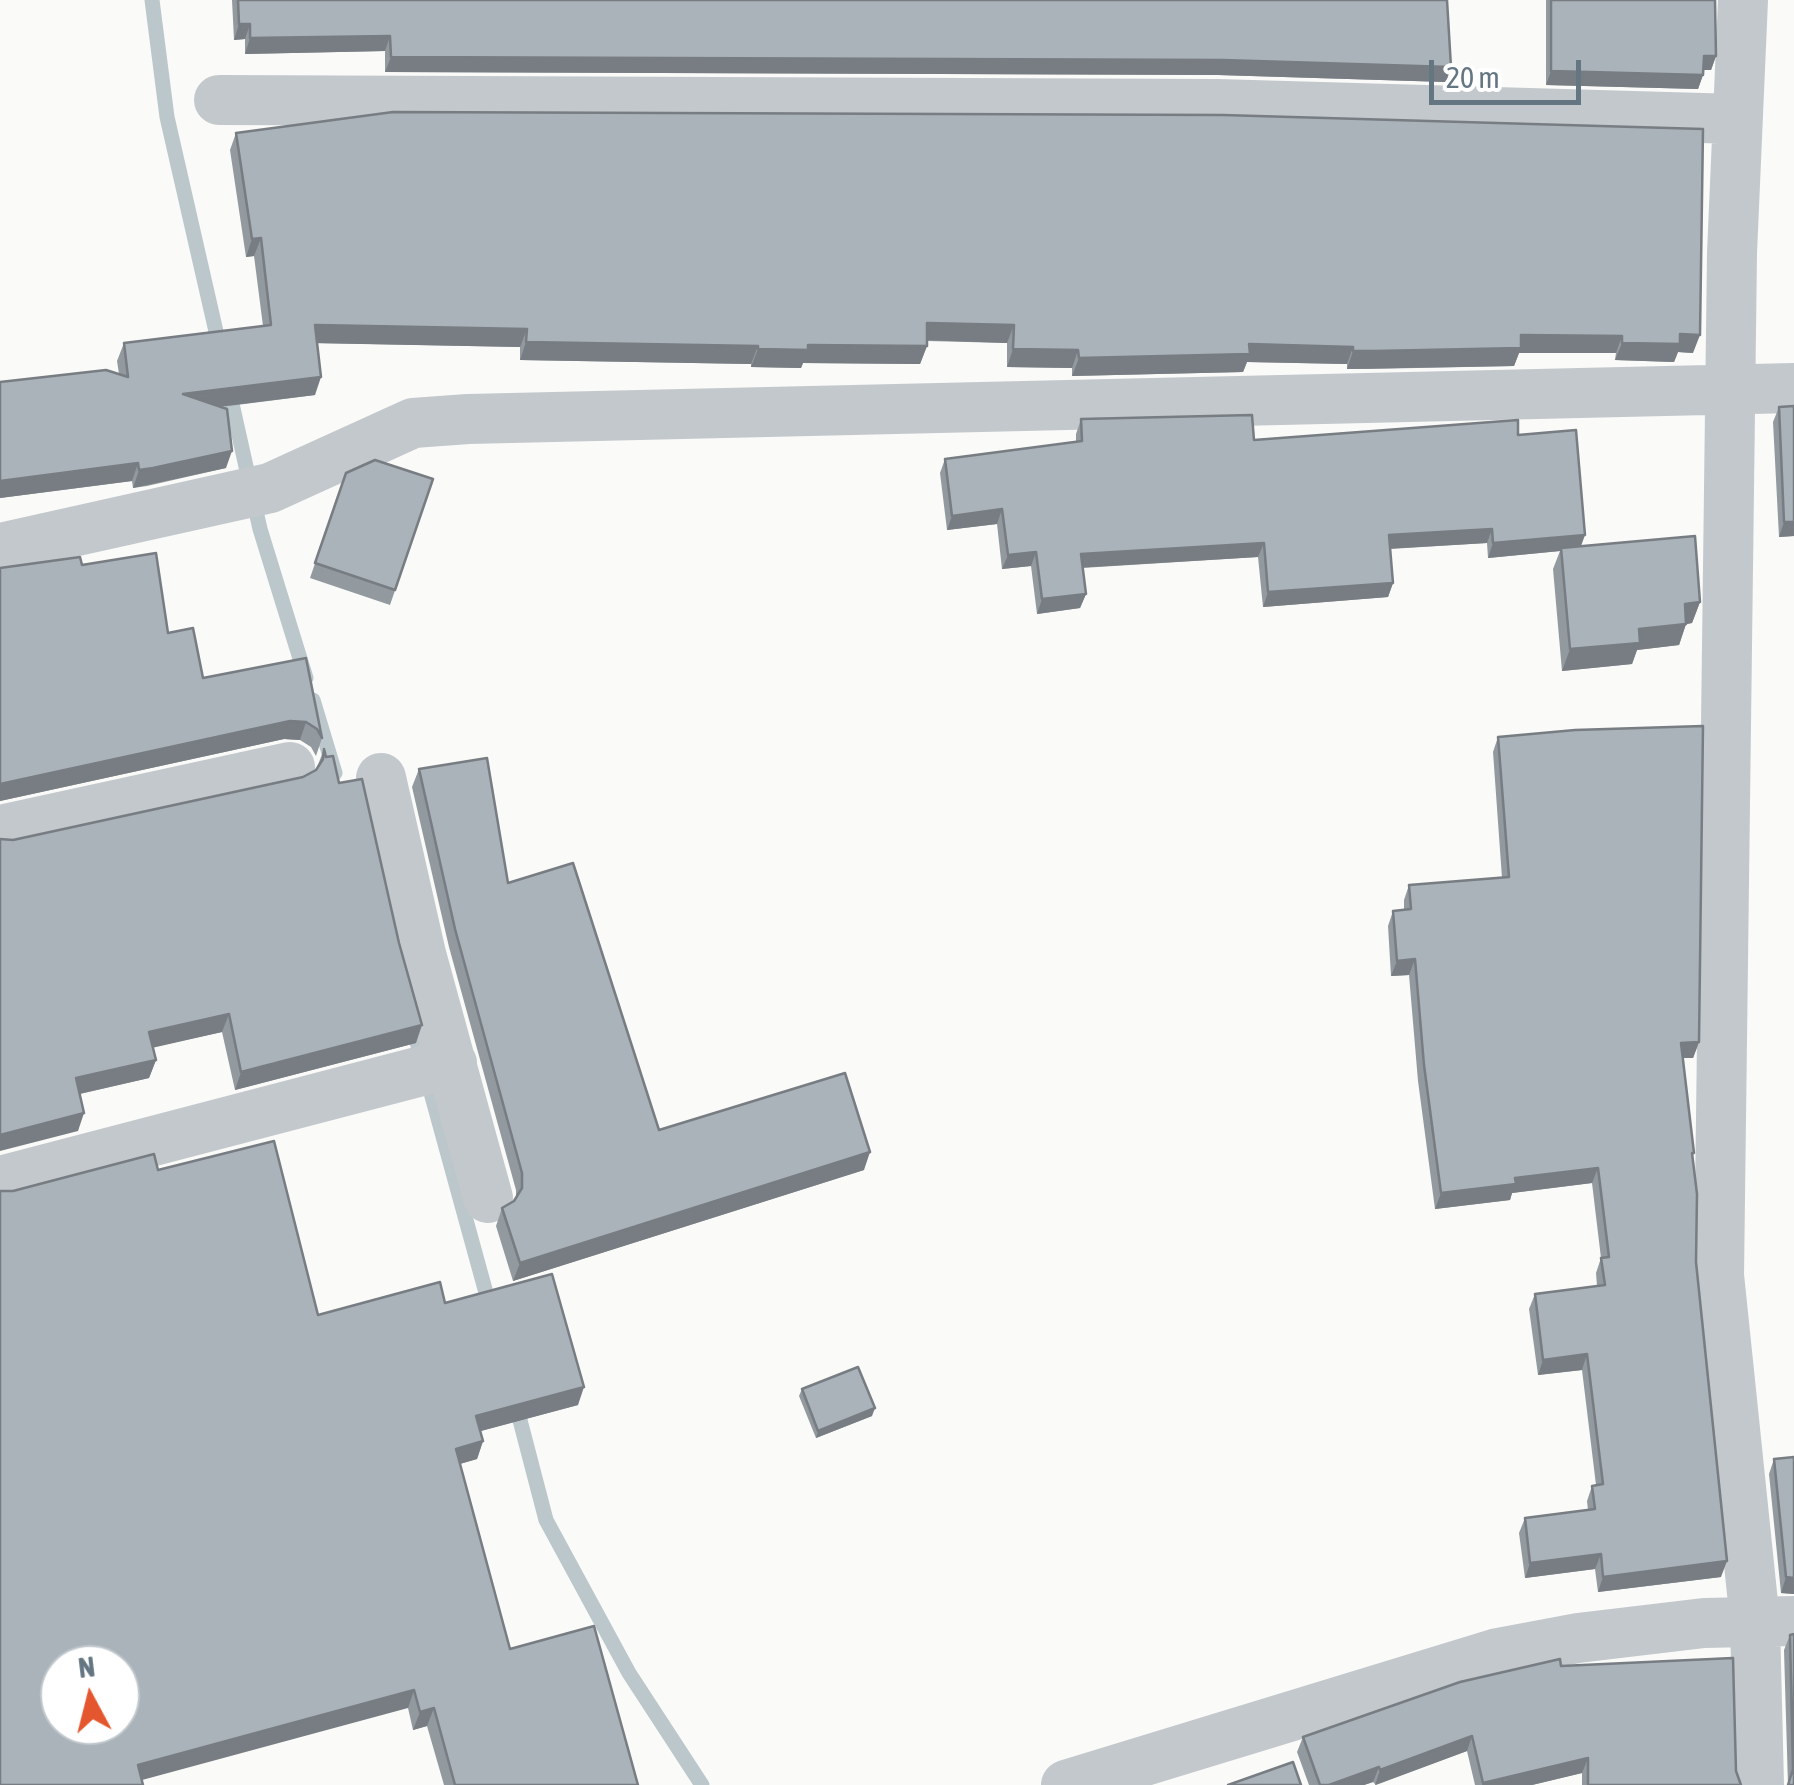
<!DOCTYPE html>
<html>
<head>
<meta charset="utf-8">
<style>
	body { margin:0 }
	#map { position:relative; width:1794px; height:1785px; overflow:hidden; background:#fafaf8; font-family:"Asap Condensed",sans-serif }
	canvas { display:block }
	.north { position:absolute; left:40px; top:1645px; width:100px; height:100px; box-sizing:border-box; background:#fff; border:2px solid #c1c8cd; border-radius:50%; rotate:353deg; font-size:28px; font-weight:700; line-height:40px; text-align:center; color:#657683 }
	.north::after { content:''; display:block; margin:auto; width:35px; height:45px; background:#e4572e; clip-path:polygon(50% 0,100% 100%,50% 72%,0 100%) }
	.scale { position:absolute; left:1429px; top:60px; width:152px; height:45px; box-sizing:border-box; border:5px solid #657683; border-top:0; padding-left:12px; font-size:30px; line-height:35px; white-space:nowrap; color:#657683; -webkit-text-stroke:8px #fff; paint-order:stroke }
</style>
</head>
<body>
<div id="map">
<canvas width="1794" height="1785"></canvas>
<div class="north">N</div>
<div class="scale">20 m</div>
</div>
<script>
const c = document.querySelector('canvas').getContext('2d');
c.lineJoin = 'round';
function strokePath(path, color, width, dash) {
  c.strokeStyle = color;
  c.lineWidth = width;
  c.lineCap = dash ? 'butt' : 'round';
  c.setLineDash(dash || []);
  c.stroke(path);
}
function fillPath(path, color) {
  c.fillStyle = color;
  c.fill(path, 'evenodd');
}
strokePath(new Path2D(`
	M152,0L167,117L220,349
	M228,386L260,529L306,678
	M313,700L335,773
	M411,1020L491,1311
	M515,1401L546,1520L629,1673L702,1785`), '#bbc7cb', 15);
strokePath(new Path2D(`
	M1743,0L1732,253L1719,1275L1755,1622L1759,1785
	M219,100L1217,104L1737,119
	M0,548L270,488L413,423L468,419L1794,388
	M381,778L421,954L488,1198
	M0,830L290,767
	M0,1181L452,1063
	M1066,1785L1498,1653L1578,1638L1704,1623L1794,1621`), '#c3c8cc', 50);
fillPath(new Path2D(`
	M232,0H1447L1451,67L1446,82L1218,75L385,72V51L245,54V39L234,40Z
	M1546,0H1715L1716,56L1711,70H1703V75L1698,89L1546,85Z
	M1223,115L1693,353L1678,352L1674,362L1615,360L1616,353H1519L1514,366L1368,369H1347V364L1247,362L1243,372L1072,376V368L1007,367V343L927,341V346L920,364L803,363L801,368L751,367V364L520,360V347L317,343L315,395L221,407L226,468L147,486L133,488L132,481L0,498V382L119,374L117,361L124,343L263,326L254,256L246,257L230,150L236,133Z
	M1794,406V536L1779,537L1773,422L1779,407Z
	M1081,419L1254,440L1518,435L1581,546L1700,602L1692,623L1686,624L1679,645L1637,650L1632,664L1562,671L1553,569L1560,551L1488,558L1487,543L1390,549L1393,583L1388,597L1263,607L1258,557L1082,568L1086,594L1080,608L1037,614L1031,566L1002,569L997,524L947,530L940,473L945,459L1076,442V434Z
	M346,473L433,479L390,605L310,578Z
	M82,565L168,633L203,678L306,658L322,738L316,756L311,747L300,740L284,739L0,801V568Z
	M1498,737L1699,1042L1693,1058H1682L1694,1153L1692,1158L1696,1262L1721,1577L1598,1592L1595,1569L1525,1578L1519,1533L1525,1518L1588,1510L1587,1501L1592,1486L1596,1485L1582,1370L1538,1375L1529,1309L1535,1294L1597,1286L1596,1273L1601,1258L1592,1183L1512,1193L1510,1200L1435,1209L1418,1081L1409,975L1391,976L1388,926L1393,911L1404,910V900L1409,885L1502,878L1493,752Z
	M324,749L326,757L339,783L416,1043L235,1090L222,1032L153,1047L156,1060L149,1078L80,1094L78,1131L13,840L303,777L316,770Z
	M419,769L508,883L659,1130L864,1170L513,1281L496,1226L502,1208L516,1199V1190L449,947L412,787Z
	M158,1170L318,1315L445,1303L578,1405L480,1431L483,1441L477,1459L460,1464L510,1649L638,1785H444L427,1726L413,1730L408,1708L13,1191Z
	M802,1389L872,1416L816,1438L799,1396Z
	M1794,1457V1594L1781,1593L1769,1474L1774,1459Z
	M1790,1635L1794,1785H1788L1784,1650Z
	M1561,1666L1736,1771L1741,1785H1582V1773L1532,1785H1475L1467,1751L1376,1785L1373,1782L1364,1785H1309L1297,1752L1303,1737Z`), '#929a9f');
fillPath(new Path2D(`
	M239,24H250L245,39L234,40Z
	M390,36L385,51L245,54L250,38Z
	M1704,56H1716L1711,70H1699Z
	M391,57L1223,60L1451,67L1446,82L1218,75L385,72Z
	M1551,71L1703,75L1698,89L1546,85Z
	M261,238L254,256L246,257L252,239Z
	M927,323L1014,325L1007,343L921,340Z
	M315,325L527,329L520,347L309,343Z
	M1680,334L1700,335L1693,353L1678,352L1674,362L1615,360L1622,343Z
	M1521,335L1622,336L1616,353H1519L1514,366L1347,369L1353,351Z
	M526,342L758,346L751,364L520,360Z
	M1249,344L1353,347L1347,364L1247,362L1243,372L1072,376L1079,358Z
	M808,345L927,346L920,364L803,363L801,368L751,367L758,349Z
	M1013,349L1078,350L1072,368L1007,367Z
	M321,377L315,395L176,412L183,394Z
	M232,451L226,468L133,488L139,470Z
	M138,463L132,481L0,498V481Z
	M1002,509L997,524L947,530L952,516Z
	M1784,522H1794V536L1779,537Z
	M1492,529L1487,543L1384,549L1389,535Z
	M1585,535L1580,549L1561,548L1560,551L1488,558L1493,543Z
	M1264,543L1258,557L1075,568L1081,554Z
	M1036,552L1031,566L1002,569L1008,555Z
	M1393,583L1388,597L1263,607L1268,592Z
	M1086,594L1080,608L1037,614L1042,599Z
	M1700,602L1692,623L1682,625L1686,624L1679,645L1637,650L1632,664L1562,671L1570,649L1639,629L1685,604Z
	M290,721L306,722L300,740L284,739L0,801V784Z
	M1415,959L1409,975L1391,976L1397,961Z
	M229,1014L222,1032L143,1050L149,1032Z
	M422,1025L416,1043L235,1090L241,1072Z
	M1699,1042L1693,1058H1675L1681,1043Z
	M156,1060L149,1078L70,1096L76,1078Z
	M84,1113L78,1131L0,1151V1135Z
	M870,1152L864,1170L513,1281L520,1263Z
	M1598,1168L1592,1183L1512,1193L1510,1200L1435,1209L1441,1193L1515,1178Z
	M1587,1354L1582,1370L1538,1375L1543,1360Z
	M584,1387L578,1405L470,1434L476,1416Z
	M875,1408L872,1416L816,1438L818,1431Z
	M483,1441L477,1459L449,1467L456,1449Z
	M1601,1554L1595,1569L1525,1578L1530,1563Z
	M1727,1561L1721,1577L1598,1592L1603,1577Z
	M1786,1577L1794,1578V1594L1781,1593Z
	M414,1690L408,1708L131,1783L138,1765Z
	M434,1708L427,1726L413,1730L420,1712Z
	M1472,1736L1467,1751L1375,1785L1380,1770Z
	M1588,1758L1582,1773L1532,1785H1482L1483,1783Z
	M1379,1767L1373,1782L1364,1785H1329Z`), '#777d82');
const building = new Path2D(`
	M238,0H1447L1451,67L1223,60L391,57L390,36L250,38V24H239Z
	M1551,0H1715L1716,56H1704L1703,75L1551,71Z
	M393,112L1223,115L1703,129L1700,335L1680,334V344L1622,343V336L1521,335V348L1375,351H1353V347L1249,344L1250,354L1079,358L1078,350L1013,349L1014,325L927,323V346L808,345V350L758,349V346L526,342L527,329L315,325L321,377L183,394L227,409L232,451L153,468L139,470L138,463L0,481V382L106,370L128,377L124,343L271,325L261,238L252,239L236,133Z
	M1794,406V522H1784L1779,407Z
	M1252,415L1254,440L1518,420V435L1576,430L1585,535L1493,543L1492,529L1389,535L1393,583L1268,592L1264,543L1081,554L1086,594L1042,599L1036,552L1008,555L1002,509L952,516L945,459L1082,441L1081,419Z
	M375,460L433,479L395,590L315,563L346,473Z
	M1695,536L1700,602L1685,604L1686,624L1639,629L1640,643L1570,649L1561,548Z
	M156,553L168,633L193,628L203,678L306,658L322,738L317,729L306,722L290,721L0,784V568L80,557L82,565Z
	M1703,726L1699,1042L1681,1043L1694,1153H1692L1697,1194L1696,1262L1727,1561L1603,1577L1601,1554L1530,1563L1525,1518L1595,1509L1592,1486L1603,1484L1587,1354L1543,1360L1535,1294L1605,1285L1601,1258L1609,1257L1598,1168L1515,1178L1516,1184L1441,1193L1424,1065L1415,959L1397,961L1393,911L1411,909L1409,885L1509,877L1498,737L1575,730Z
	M324,749L326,757L333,756L339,783L362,779L399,943L422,1025L241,1072L229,1014L149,1032L156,1060L76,1078L84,1113L0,1135V839L13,840L303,777L316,770L323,759Z
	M487,758L508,883L573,863L659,1130L845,1073L870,1152L520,1263L502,1208L514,1201L522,1188V1173L455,929L419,769Z
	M274,1141L318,1315L440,1282L445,1303L552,1274L584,1387L476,1416L483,1441L456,1449L510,1649L594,1626L638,1785H455L434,1708L420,1712L414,1690L138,1765L143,1785H0V1191H13L154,1154L158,1170ZM60,1665H120V1725H60Z
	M858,1367L875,1408L818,1431L802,1389Z
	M1794,1457V1578L1786,1577L1774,1459Z
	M1794,1634V1785H1788L1793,1769L1790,1635Z
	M1733,1658L1736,1771L1741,1785H1588V1758L1483,1783L1472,1736L1380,1770L1379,1767L1329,1785H1320L1303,1737L1460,1682L1560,1659L1561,1666Z
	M1293,1762L1301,1785H1228Z`);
fillPath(building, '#aab3b9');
strokePath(building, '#777d82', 2.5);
</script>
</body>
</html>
